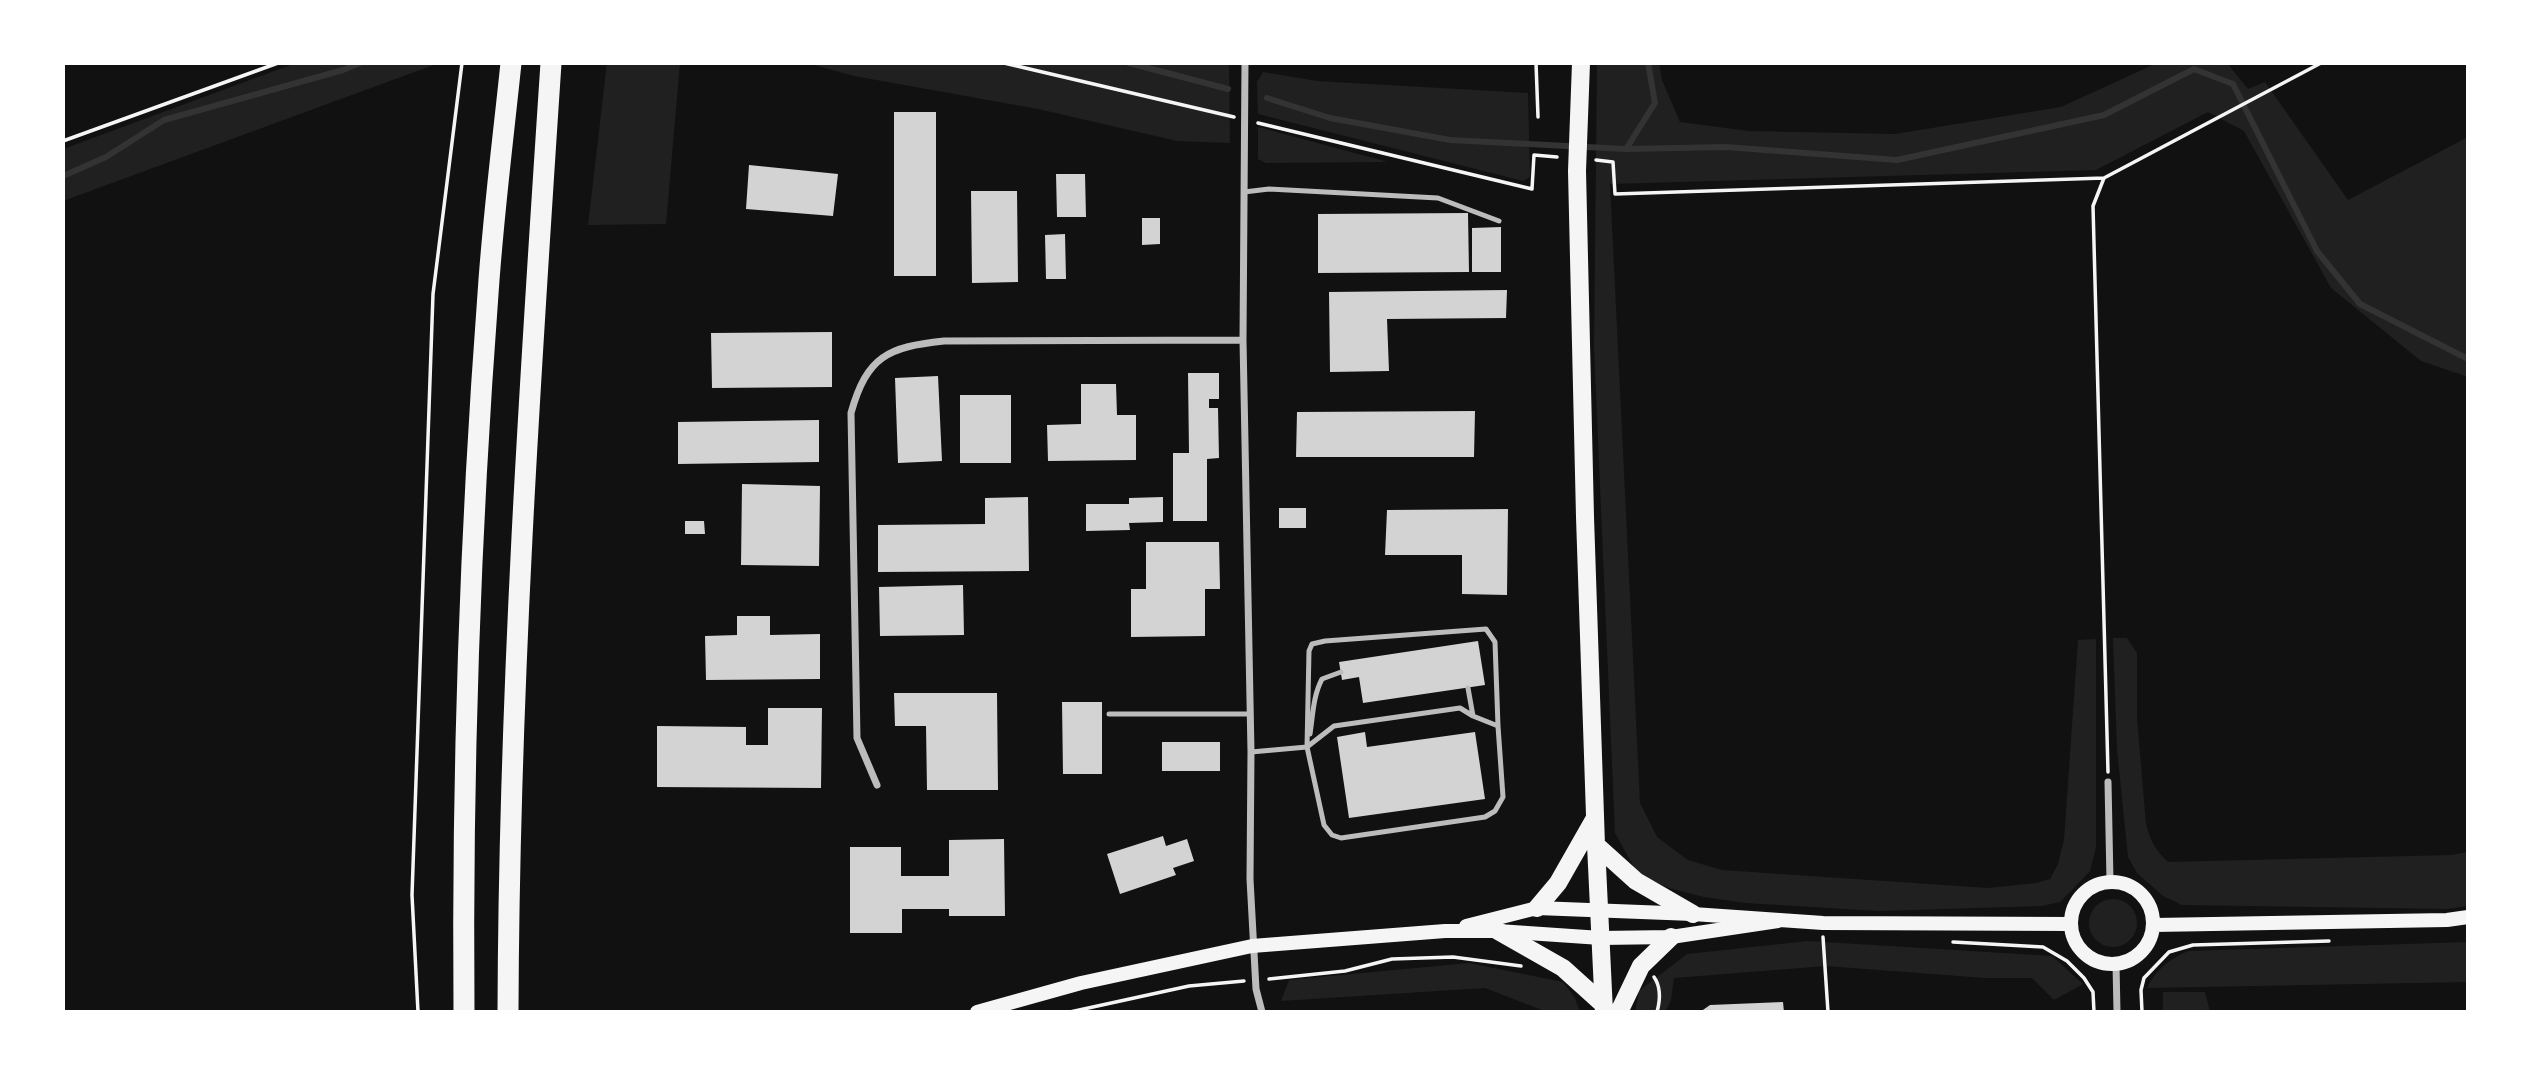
<!DOCTYPE html>
<html>
<head>
<meta charset="utf-8">
<style>
	body { margin:0 }
	#map { position:relative; width:2531px; height:1075px; overflow:hidden; background:#111; font-family:Jost,sans-serif }
	canvas { display:block }
	.frame { position:absolute; inset:0; border:65px solid #fff; pointer-events:none }
</style>
</head>
<body>
<div id="map">
<canvas width="2531" height="1075"></canvas>
<div class="frame"></div>
</div>
<script>
const c = document.querySelector('canvas').getContext('2d');
c.lineJoin = 'round';
function fillPath(path, color) {
  c.fillStyle = color;
  c.fill(path, 'evenodd');
}
function strokePath(path, color, width, dash) {
  c.strokeStyle = color;
  c.lineWidth = width;
  c.lineCap = dash ? 'butt' : 'round';
  c.setLineDash(dash || []);
  c.stroke(path);
}
fillPath(new Path2D(`
	M296,63H439L63,201V149Z
	M607,63H680L666,224L588,225Z
	M807,63H1229L1230,143L1177,141L1038,109L854,76Z
	M1597,63H1659L1662,80L1680,122L1749,131L1895,134L2061,107L2157,63H2227L2248,89L2265,82L2348,200L2468,137V377L2421,361L2331,288L2244,131L2208,112L2096,170L1610,184L1640,803L1657,837L1688,860L1722,870L1988,888L2036,883L2050,879L2058,864L2064,840L2078,640L2096,639V847L2090,871L2073,889L2060,902L2042,906L1879,911L1746,903L1704,897L1669,888L1647,878L1635,869L1615,833L1594,347Z
	M1263,72L1317,81L1528,93L1530,177L1523,181L1258,114L1257,82Z
	M1258,127L1388,162L1266,163L1258,159Z
	M2113,638H2127L2137,653V718L2146,824C2150,840 2156,851 2168,862L2451,855L2468,852V906L2447,909L2182,905L2163,896L2137,873L2128,857L2117,749Z
	M2089 923a24 24 0 1 1 48 0a24 24 0 1 1-48 0Z
	M1808,941L2052,956L2083,984L2054,1000L2032,978H1985L1826,966L1674,978L1671,1000L1665,1012H1635L1639,991L1687,954Z
	M2468,942V982L2147,988C2157,969 2168,960 2188,951Z
	M1469,963L1563,982L1575,998L1580,1012H1547L1485,988L1281,1001L1289,980Z
	M2163,992H2205L2210,1012H2163Z`), '#202020');
strokePath(new Path2D(`
	M1129,63L1228,89
	M1267,98L1330,118L1450,140L1626,149L1726,147L1897,160L2104,115L2194,69L2233,84L2317,251L2360,304L2468,359
	M1626,149L1655,103L1648,63
	M63,176L106,157L164,120L343,70L360,63`), '#333', 6);
fillPath(new Path2D(`
	M894,112H936V276H894Z
	M749,165L838,174L833,216L746,209Z
	M1056,174H1085L1086,217H1057Z
	M971,191H1017L1018,282L972,283Z
	M1468,213L1469,272L1318,273V214Z
	M1142,218H1160V244L1142,245Z
	M1501,227V272H1472V228Z
	M1065,234L1066,279H1046L1045,235Z
	M1507,290L1506,318L1387,319L1389,371L1330,372L1329,292Z
	M832,332V387L712,388L711,333Z
	M1188,373H1219V399H1209V408H1218L1219,458L1207,459V521H1173V453H1189Z
	M938,376L942,461L898,463L895,378Z
	M1081,384H1116L1117,415H1136V460L1048,461L1047,425L1081,424Z
	M960,395H1011V463H960Z
	M1475,411L1474,457H1296L1297,412Z
	M819,420V462L678,464V422Z
	M742,484L820,486L819,566L741,565Z
	M1028,497L1029,571L878,572V525L985,524V498Z
	M1163,497V522L1129,523L1130,530L1086,531V504H1129V498Z
	M1279,508H1306V528H1279Z
	M1508,509L1507,595L1462,594V555H1385L1387,510Z
	M685,521H704L705,534H685Z
	M1146,542H1219L1220,589H1205V636L1131,637V589H1146Z
	M963,585L964,635L880,636L879,587Z
	M737,616H770V635L820,634V679L706,680L705,636L737,635Z
	M1478,641L1485,685L1363,703L1359,677L1342,680L1339,662Z
	M894,693H997L998,790H927L926,726H895Z
	M1062,702H1102V774H1063Z
	M768,708H822L821,788L657,787V726L746,727V745H768Z
	M1365,732L1367,747L1475,732L1485,799L1349,818L1337,737Z
	M1162,742H1220V771H1162Z
	M1163,836L1166,846L1187,839L1194,861L1173,868L1176,875L1120,894L1107,854Z
	M1004,839L1005,916H949V909H902V933H850V847H901V876H949V840Z
	M1783,1002L1784,1012H1700L1710,1005Z`), '#d3d3d3');
strokePath(new Path2D(`
	M1004,63L1234,117
	M1536,63L1538,117
	M1258,123L1532,189L1534,155L1557,157
	M63,141L278,63
	M1596,160L1613,162L1615,194L2104,178L2321,63
	M2104,178L2093,206L2108,772
	M1823,937L1828,1012
	M1953,942L2043,947L2067,961L2084,978L2093,992L2094,1012
	M1654,977C1661,987 1660,1001 1657,1012
	M1269,979L1345,971L1392,959L1453,957L1521,966
	M418,1012L412,895L433,294L462,63
	M1070,1012L1189,986L1244,981
	M2142,1012L2141,990L2144,978L2169,952L2193,945L2329,941`), '#f5f5f5', 3.5);
strokePath(new Path2D(`
	M1244,192L1269,189L1438,198L1499,221
	M1468,688L1473,716
	M1109,714H1250
	M1310,734C1313,715 1313,696 1322,679L1341,672
	M1251,752L1307,747L1334,726L1460,708L1473,716L1498,726L1503,797L1495,811L1485,817L1341,838L1332,835L1324,825L1307,747L1309,651L1312,644L1325,641L1486,629L1495,642L1498,726`), '#bcbcbc', 5);
strokePath(new Path2D(`
	M1245,63L1243,340L1251,752L1250,879L1256,989L1262,1012
	M2108,782L2110,881
	M877,785L857,738L851,413C867,356 888,347 944,341L1243,340
	M2116,964L2117,1012`), '#bcbcbc', 7);
strokePath(new Path2D(`
	M2071 923a41 41 0 1 1 82 0a41 41 0 1 1-82 0Z
	M2154,925L2447,920L2468,917
	M1466,926L1537,908L1693,914L1823,923L2071,924
	M977,1012L1081,983L1252,946L1445,931H1498L1601,938L1671,937L1778,921`), '#f5f5f5', 14);
strokePath(new Path2D(`
	M1581,63L1577,171L1585,517L1596,845L1604,1012
	M1596,845L1636,881L1693,914
	M1537,908L1558,883L1595,818
	M1498,931L1563,968L1604,1005
	M1619,1012L1641,966L1671,937`), '#f5f5f5', 18);
strokePath(new Path2D(`
	M464,1012C462,773 470,533 488,294C493,217 503,140 511,63
	M508,1012C509,695 530,379 551,63`), '#f5f5f5', 21);
</script>
</body>
</html>
